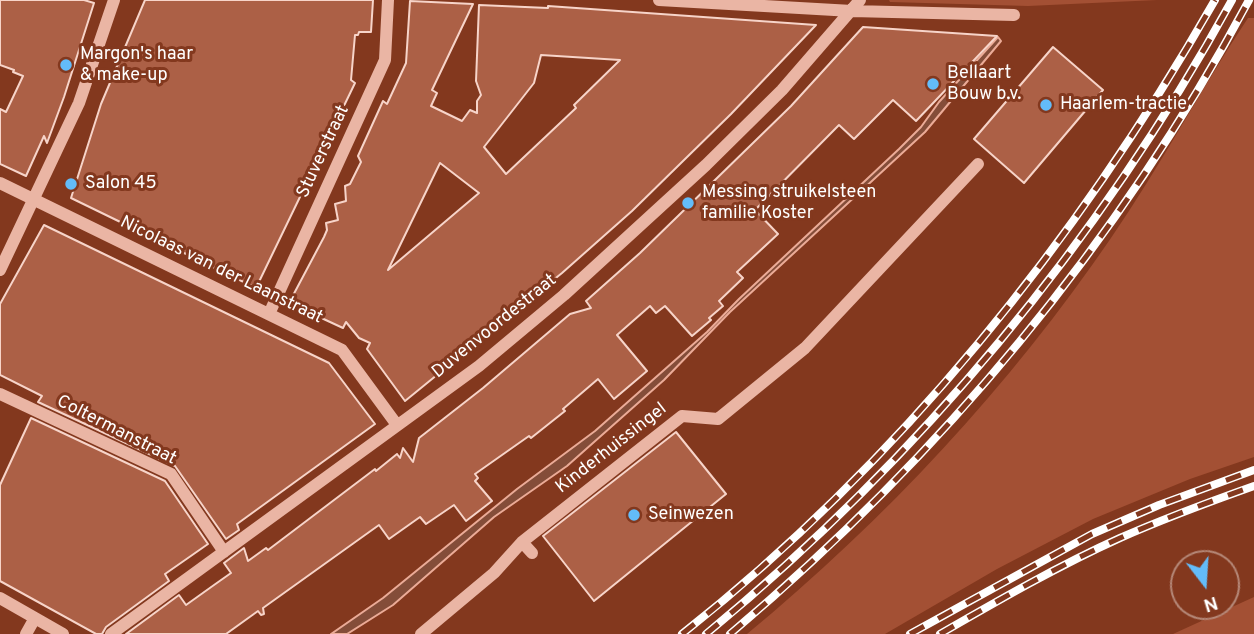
<!DOCTYPE html>
<html>
<head>
<meta charset="utf-8">
<style>
	body { margin:0 }
	#map { position:relative; width:1254px; height:634px; overflow:hidden; background:#83381e; font-family:Overpass,sans-serif }
	canvas { display:block }
	.north { position:absolute; left:1170px; top:550px; width:70px; height:70px; box-sizing:border-box; background:#83381e; border:2px solid #b58878; border-radius:50%; rotate:163deg; font-size:19px; font-weight:700; line-height:28px; text-align:center; color:#fff }
	.north::after { content:''; display:block; margin:auto; width:24px; height:32px; background:#63bcf9; clip-path:polygon(50% 0,100% 100%,50% 72%,0 100%) }
</style>
</head>
<body>
<div id="map">
<canvas width="1254" height="634"></canvas>
<div class="north">N</div>
</div>
<script>
const c = document.querySelector('canvas').getContext('2d');
c.lineJoin = 'round';
function fillPath(path, color) {
  c.fillStyle = color;
  c.fill(path, 'evenodd');
}
function strokePath(path, color, width, dash) {
  c.strokeStyle = color;
  c.lineWidth = width;
  c.lineCap = dash ? 'butt' : 'round';
  c.setLineDash(dash || []);
  c.stroke(path);
}
function drawText(font, color, halo, rows, align = 'center') {
  c.font = font + ' Overpass,sans-serif';
  c.lineWidth = 6;
  c.setLineDash([]);
  c.textBaseline = 'middle';
  c.strokeStyle = halo;
  c.fillStyle = color;
  for (const [text, x, y, turn = 0] of rows) {
    c.save();
    c.translate(x, y);
    c.rotate((+turn || 0) * Math.PI / 180);
    c.textAlign = isNaN(turn) ? turn : align;
    if (halo) c.strokeText(text, 0, 0);
    c.fillText(text, 0, 0);
    c.restore();
  }
}
fillPath(new Path2D(`
	M889,0H1157L1028,6L890,2Z
	M1248,18H1254V457L1190,479L1093,519L997,569L885,634H747C885,520 1010,386 1111,238C1160,167 1200,90 1248,18Z
	M1254,597V634H1173Z`), '#a35034');
const water = new Path2D(`
	M998,37L1001,41L925,132L730,312L664,380L567,466L494,517L393,605L347,634H331L383,598L517,489L595,431L707,332L739,299L899,149L921,127L939,102Z`);
fillPath(water, '#844d39');
strokePath(water, '#ebab97', 2);
const building = new Path2D(`
	M0,0H84L94,3L64,97L47,143L44,136L26,176L0,164V109L6,112L23,76L13,72L14,70L0,65Z
	M145,0H373L371,32H359L358,35H355L351,80L355,83L256,288L71,198L101,104Z
	M410,1L473,4L432,90L437,93L431,106L462,121L470,110L477,113V101L481,95L476,81L479,5L548,8V6L816,25L731,114L632,211L562,273L405,401L367,349L370,343L359,338L346,322L343,328L289,303L324,237L327,230L326,223L338,220L335,204L346,201L345,186L350,184L361,162L358,156L383,101L387,104L406,63ZM541,55L620,60L574,105L576,108L506,174L484,147L534,83ZM440,163L479,193L388,270Z
	M863,27L997,36L916,121L893,100L854,139L839,125L755,210L778,234L737,272L743,278L719,301L723,306L709,318L711,320L692,336L665,306L656,313L650,306L617,335L647,371L614,399L598,379L563,409L565,411L531,438L529,436L475,474L478,478L475,481L492,501L466,521L454,505L426,524L420,517L389,539L379,525L263,608L264,614L261,615L258,611L226,634H126L179,595L186,605L214,585L231,573L224,563L244,548L248,561L266,548L268,550L375,469L376,471L397,454L400,458L403,448L413,462L419,438L483,388L570,314L591,308L586,301L640,253L791,106Z
	M1053,47L1103,90L1024,183L974,139Z
	M44,225L329,363L375,424L237,524L239,530L226,539L175,466L38,402L42,396L0,375V304Z
	M31,418L165,481L208,544L165,574L169,581L106,627L102,634H96L0,581V485Z
	M676,432L726,494L594,601L543,536Z`);
fillPath(building, '#ac6046');
strokePath(building, '#f7d4c9', 2);
strokePath(new Path2D(`
	M659,0L852,11L1014,15
	M0,183L342,350L397,425
	M0,270L79,103L114,0
	M269,314L385,60L388,0
	M0,394L171,474L224,552
	M522,542L532,553
	M0,598L63,634
	M26,634L35,618
	M111,634L479,366L564,295L706,165L782,90L860,0
	M421,634L494,573L522,542L682,416L718,419L805,348L978,164`), '#eab5a4', 12);
const rail = new Path2D(`
	M682,634C900,462 1078,240 1215,0
	M706,634C919,459 1099,242 1232,0
	M730,634C940,457 1119,243 1249,0
	M910,634L1092,534L1159,505L1254,470
	M940,634C999,600 1058,566 1120,538C1163,519 1209,502 1254,486`);
strokePath(rail, '#fff', 8);
strokePath(rail, '#83381e', 5, [16]);
for (const [x, y, r, color] of [
	[66,65,7,"#63bcf9"],
	[933,84,7,"#63bcf9"],
	[1046,105,7,"#63bcf9"],
	[71,184,7,"#63bcf9"],
	[688,203,7,"#63bcf9"],
	[634,515,7,"#63bcf9"]
]) {
  const dot = new Path2D();
  dot.arc(x, y, r, 0, 2 * Math.PI);
  c.fillStyle = color;
  c.fill(dot);
  strokePath(dot, '#83381e', 2.5);
}
drawText('18px', '#fff', '#83381e', [
	["Margon's haar",80,55],
	["& make-up",80,76],
	["Bellaart",947,74],
	["Bouw b.v.",947,95],
	["Haarlem-tractie",1060,105],
	["Salon 45",85,184],
	["Messing struikelsteen",702,193],
	["familie Koster",702,214],
	["Seinwezen",648,515]
], 'left');
drawText('18px', '#fff', '#83381e', [
	["Stuverstraat",324,152,-65],
	["Nicolaas van der Laanstraat",221,271,26],
	["Duvenvoordestraat",495,327,-39],
	["Coltermanstraat",116,431,27],
	["Kinderhuissingel",612,449,-38]
]);
</script>
</body>
</html>
